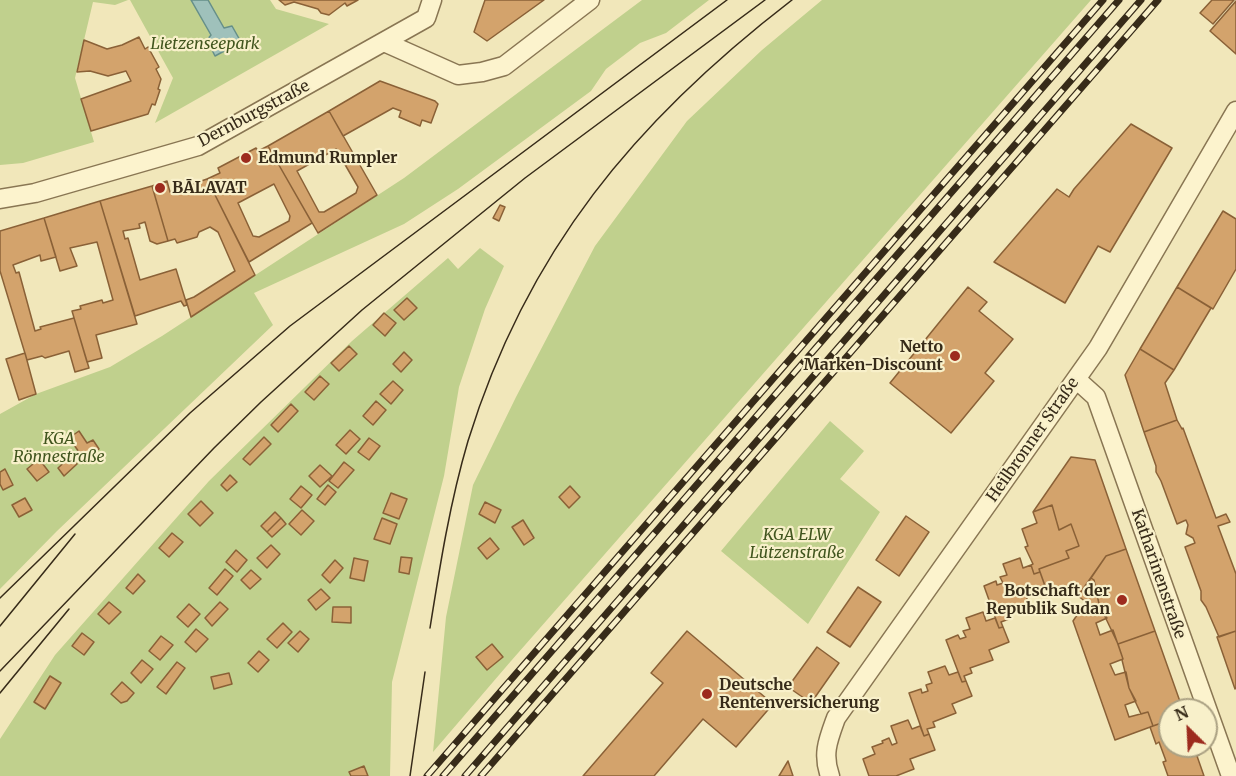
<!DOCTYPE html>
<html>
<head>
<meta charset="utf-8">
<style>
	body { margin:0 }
	#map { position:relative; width:1236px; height:776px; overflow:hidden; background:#f1e7ba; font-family:Merriweather,serif }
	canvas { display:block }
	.north { position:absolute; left:1158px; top:698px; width:60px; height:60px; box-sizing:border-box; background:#f8f0ca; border:2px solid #aba183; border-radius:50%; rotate:336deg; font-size:16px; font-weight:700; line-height:24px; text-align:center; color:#372b19 }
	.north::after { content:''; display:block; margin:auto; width:21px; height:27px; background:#9d2b1e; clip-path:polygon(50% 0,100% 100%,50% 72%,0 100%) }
</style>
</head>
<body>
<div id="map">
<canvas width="1236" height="776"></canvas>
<div class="north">N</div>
</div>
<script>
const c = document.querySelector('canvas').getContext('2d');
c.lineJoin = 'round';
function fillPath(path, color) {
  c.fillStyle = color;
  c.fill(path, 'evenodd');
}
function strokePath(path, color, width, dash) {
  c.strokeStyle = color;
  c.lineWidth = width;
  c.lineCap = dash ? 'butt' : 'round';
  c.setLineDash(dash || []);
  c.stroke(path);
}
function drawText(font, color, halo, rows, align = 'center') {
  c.font = font + ' Merriweather,serif';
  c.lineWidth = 4.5;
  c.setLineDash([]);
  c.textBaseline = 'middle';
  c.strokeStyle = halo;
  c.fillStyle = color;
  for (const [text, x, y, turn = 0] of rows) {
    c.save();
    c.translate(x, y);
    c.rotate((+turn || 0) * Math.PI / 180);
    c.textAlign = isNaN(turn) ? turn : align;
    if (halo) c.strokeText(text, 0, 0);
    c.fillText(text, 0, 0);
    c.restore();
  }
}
fillPath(new Path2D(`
	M0,0H128L115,5L93,2L75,78L94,142L23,163L0,165Z
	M130,0H270L276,9L329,24L155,123L173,78Z
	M642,0H709L666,33L640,43L606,69L591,91L458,189L404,224L254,293L273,325L57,531L0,589V414L36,394L110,367L162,336L404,178Z
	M822,0H1091L511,661L433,752L446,617L473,485L516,397L595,246L687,121L762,50Z
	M480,248L504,266L485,309L459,387L444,476L392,682L390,776H0V739L55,655L209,481L352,341L448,258L458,269Z
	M830,421L864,451L840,479L880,512L808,624L721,551Z`), '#c0d08d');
const water = new Path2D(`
	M191,0H208L224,28L232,26L241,42L215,56L207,40L211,35Z`);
fillPath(water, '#9fc1bb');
strokePath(water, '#668f89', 1.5);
const building = new Path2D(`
	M279,0H358L347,6L345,3L329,15L321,13L318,9L294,2L285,5Z
	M485,0H544L487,41L474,32Z
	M1212,0H1234L1213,24L1200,13Z
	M1236,1V54L1210,31Z
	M139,37L145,49L148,47L159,67L156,69L161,79L158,89L160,90L155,105L152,104L148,114L91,131L81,99L131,81L126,71L108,76L90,71L77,72L84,40L107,49L122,45Z
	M380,81L435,101L438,104L431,123L422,120L420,126L399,117L401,111L393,108L343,136L329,111Z
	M329,111L377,195L318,233L268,146ZM336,149L358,187L356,193L324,212H319L297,171Z
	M1131,124L1172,148L1110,252L1098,246L1065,303L994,262L1057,189L1069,197L1074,189Z
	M268,146L312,223L249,262L207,179L220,173L218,168L256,148L258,151ZM274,184L290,216L289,221L259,237L253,236L238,203Z
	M207,179L255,275L191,317L186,300L194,297L235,271L218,232L210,227L199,232L197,237L177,243L175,239L168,241L152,186L167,181L170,192Z
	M152,186L168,241L157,244L150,241L145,222L139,224L140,228L123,231L125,239L128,238L140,280L176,269L187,305L184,306L181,301L135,316L100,201Z
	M100,201L137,324L96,335L102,358L87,362L72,311L81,309L80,306L102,300L103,303L113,300L97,242L70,248L77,266L60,271L44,218Z
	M500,205L505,207L499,221L493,218Z
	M1223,211L1236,219V269L1213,309L1177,287Z
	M44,218L56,257L41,261L40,255L13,265L16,273L19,272L35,331L41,329L40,327L74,318L89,368L75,372L69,351L45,358L42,356L27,360L0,271V231Z
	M968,287L987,302L979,311L1013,339L985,373L994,381L951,433L890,383Z
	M1177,287L1211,308L1174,370L1140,349Z
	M407,298L417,308L404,320L394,310Z
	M384,313L396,323L385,336L373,325Z
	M349,346L357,354L339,371L331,363Z
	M1140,349L1174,370L1165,383L1177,420L1144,432L1125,375Z
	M404,352L412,360L401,372L393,364Z
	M25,353L36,394L19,400L6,359Z
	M320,376L329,384L314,400L305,392Z
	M393,381L403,390L391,404L380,394Z
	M376,401L386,410L373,425L363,416Z
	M291,404L298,411L278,432L271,425Z
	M1177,420L1182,429L1183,428L1216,518L1226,514L1230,522L1218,526L1236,574V631L1219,637L1206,607L1201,600V591L1185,547L1195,543L1193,538L1186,534L1188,525L1186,520L1177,524L1161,481L1156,472V466L1144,432Z
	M350,430L360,439L346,454L336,445Z
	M79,431L87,443L93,440L99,449L84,459L69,438Z
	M264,437L271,444L250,465L243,459Z
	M369,438L380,446L369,460L358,452Z
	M70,457L77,464L64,476L58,468Z
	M1071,457L1095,460L1126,549L1106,556L1078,596L1064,589L1048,594L1039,569L1069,558L1066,551L1079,546L1071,524L1059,530L1052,505L1033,512Z
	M39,459L49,472L37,481L27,469Z
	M344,462L354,470L338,488L329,481Z
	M320,465L332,476L320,487L309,476Z
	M5,469L13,485L3,490L0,484V472Z
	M230,475L237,482L227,491L221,485Z
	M328,485L336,492L325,505L317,499Z
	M301,486L312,495L301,508L290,499Z
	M570,486L580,497L569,508L559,497Z
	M391,493L407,499L399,519L383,513Z
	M25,498L32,510L19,517L12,505Z
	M201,501L213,513L200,526L188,514Z
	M485,502L501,510L495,523L479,514Z
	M1052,505L1059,530L1071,524L1079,546L1066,551L1069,558L1039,569L1040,572L1034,574L1031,565L1033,564L1025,547L1028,546L1022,529L1037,523L1033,512Z
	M302,510L314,521L301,535L289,524Z
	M275,512L281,518L267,532L261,526Z
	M906,516L929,532L899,576L876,560Z
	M281,518L286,524L272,537L267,532Z
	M382,518L397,524L390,544L374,539Z
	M523,520L534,538L524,545L512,527Z
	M172,533L183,542L169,557L159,548Z
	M490,538L499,549L487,559L478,548Z
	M271,545L280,554L267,568L257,558Z
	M1126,549L1155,631L1118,644L1099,604L1094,580L1091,578L1106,556Z
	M236,550L247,560L237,572L226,562Z
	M401,557L412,558L409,574L399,572Z
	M354,558L368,561L364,581L350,578Z
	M1020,558L1023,568L1031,565L1034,574L1040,572L1046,589L1026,596L1030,606L1007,614L1009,619L1001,622L1003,627L999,628L984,586L996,581L997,585L1003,583L1000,577L1007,575L1003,564Z
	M335,560L343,568L330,583L322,575Z
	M225,569L233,576L217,595L209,588Z
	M251,570L261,579L250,589L241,580Z
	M138,574L145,581L133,594L126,588Z
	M1091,578L1094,580L1099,604L1107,618L1096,623L1100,635L1113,630L1123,659L1110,664L1115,675L1126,672L1129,688L1136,701L1125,705L1129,717L1148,712L1153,726L1115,740L1073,621L1086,602L1078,596Z
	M858,587L881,602L850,647L827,632Z
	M321,589L330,598L316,610L308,600Z
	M109,602L121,612L109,624L98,614Z
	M220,602L228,609L212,626L205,618Z
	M189,604L200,614L188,627L177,617Z
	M333,607H351V623L332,622Z
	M983,612L986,621L995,618L999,628L1003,627L1009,642L989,650L993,660L970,668L972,673L964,676L966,681L962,682L946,640L958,635L960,639L966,637L963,631L970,629L966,618Z
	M283,623L292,632L277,648L267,639Z
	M196,629L208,639L196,652L185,642Z
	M300,631L309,639L298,652L288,643Z
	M687,631L773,704L736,747L703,719L654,776H583L663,683L651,673Z
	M1155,631L1183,710H1170V720L1153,726L1148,712L1141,714L1129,688L1122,660L1123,659L1118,644Z
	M1236,631V688L1235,689L1217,637Z
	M82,633L94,642L84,655L72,646Z
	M161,636L173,645L160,660L149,651Z
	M492,644L503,657L487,670L476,657Z
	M817,647L839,663L811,703L788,687Z
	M259,651L269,660L258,672L248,663Z
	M142,660L153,669L141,683L131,673Z
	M177,662L185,668L166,694L157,687Z
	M945,666L949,675L958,672L962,682L966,681L972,696L952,704L956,713L933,722L935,727L927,729L929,734L924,736L909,693L921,689L922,693L928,691L926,685L932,683L928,672Z
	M229,673L232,684L214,689L211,677Z
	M50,676L61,683L45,709L34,702Z
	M122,682L134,693L127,701L121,703L111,694Z
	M908,720L912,729L920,726L924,736L929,734L935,750L910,759L914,769L896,776H869L863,759L875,754L872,747L883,743L882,741L889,738L892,745L897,743L891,726Z
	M1170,720V746H1196L1199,755L1197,756L1204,776H1168L1163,762L1166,761L1159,742L1156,744L1150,727Z
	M788,761L793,776H779Z
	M364,766L368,776H351L349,772Z`);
fillPath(building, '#d3a36c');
strokePath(building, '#8a6137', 1.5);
const street = new Path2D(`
	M384,42L458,75L482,72L504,66L590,0
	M0,199L35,193L198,146L426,18L432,0
	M1076,379L1096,397L1231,776
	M830,776C822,754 828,740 836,718L1098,348L1236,111`);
strokePath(street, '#897653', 21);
strokePath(street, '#fcf3cd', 18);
strokePath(new Path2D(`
	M0,598L190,413L290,326L727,0
	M0,626L75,534
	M430,628C440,565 450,502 468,441C527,250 636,120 792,0
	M0,671L214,448L261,402L362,310L525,178L765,0
	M0,693L69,609
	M410,776L425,672`), '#372b19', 1.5);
const rail = new Path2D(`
	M427,776L1103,0
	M443,776L1119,0
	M465,776L1141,0
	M481,776L1158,0`);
strokePath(rail, '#372b19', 7);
strokePath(rail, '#f8f0ca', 4.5, [14]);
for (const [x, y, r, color] of [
	[246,158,6,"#9d2b1e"],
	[160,188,6,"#9d2b1e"],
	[955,356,6,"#9d2b1e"],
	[1122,600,6,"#9d2b1e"],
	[707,694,6,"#9d2b1e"]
]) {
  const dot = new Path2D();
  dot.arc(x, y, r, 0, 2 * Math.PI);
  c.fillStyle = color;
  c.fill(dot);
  strokePath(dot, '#f8f0ca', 2);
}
drawText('italic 16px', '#41551e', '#f8f0ca', [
	["Lietzenseepark",205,44],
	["KGA",59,439],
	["Rönnestraße",59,457],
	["KGA ELW",797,535],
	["Lützenstraße",797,553]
]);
drawText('16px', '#372b19', '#f8f0ca', [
	["Dernburgstraße",254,114,-28],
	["Heilbronner Straße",1033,440,-55],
	["Katharinenstraße",1158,574,71]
]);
drawText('bold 16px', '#372b19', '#f8f0ca', [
	["Edmund Rumpler",258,158],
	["BĀLAVAT",172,188],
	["Netto",943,347,"right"],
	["Marken-Discount",943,365,"right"],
	["Botschaft der",1110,591,"right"],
	["Republik Sudan",1110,609,"right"],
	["Deutsche",719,685],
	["Rentenversicherung",719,703]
], 'left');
</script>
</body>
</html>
